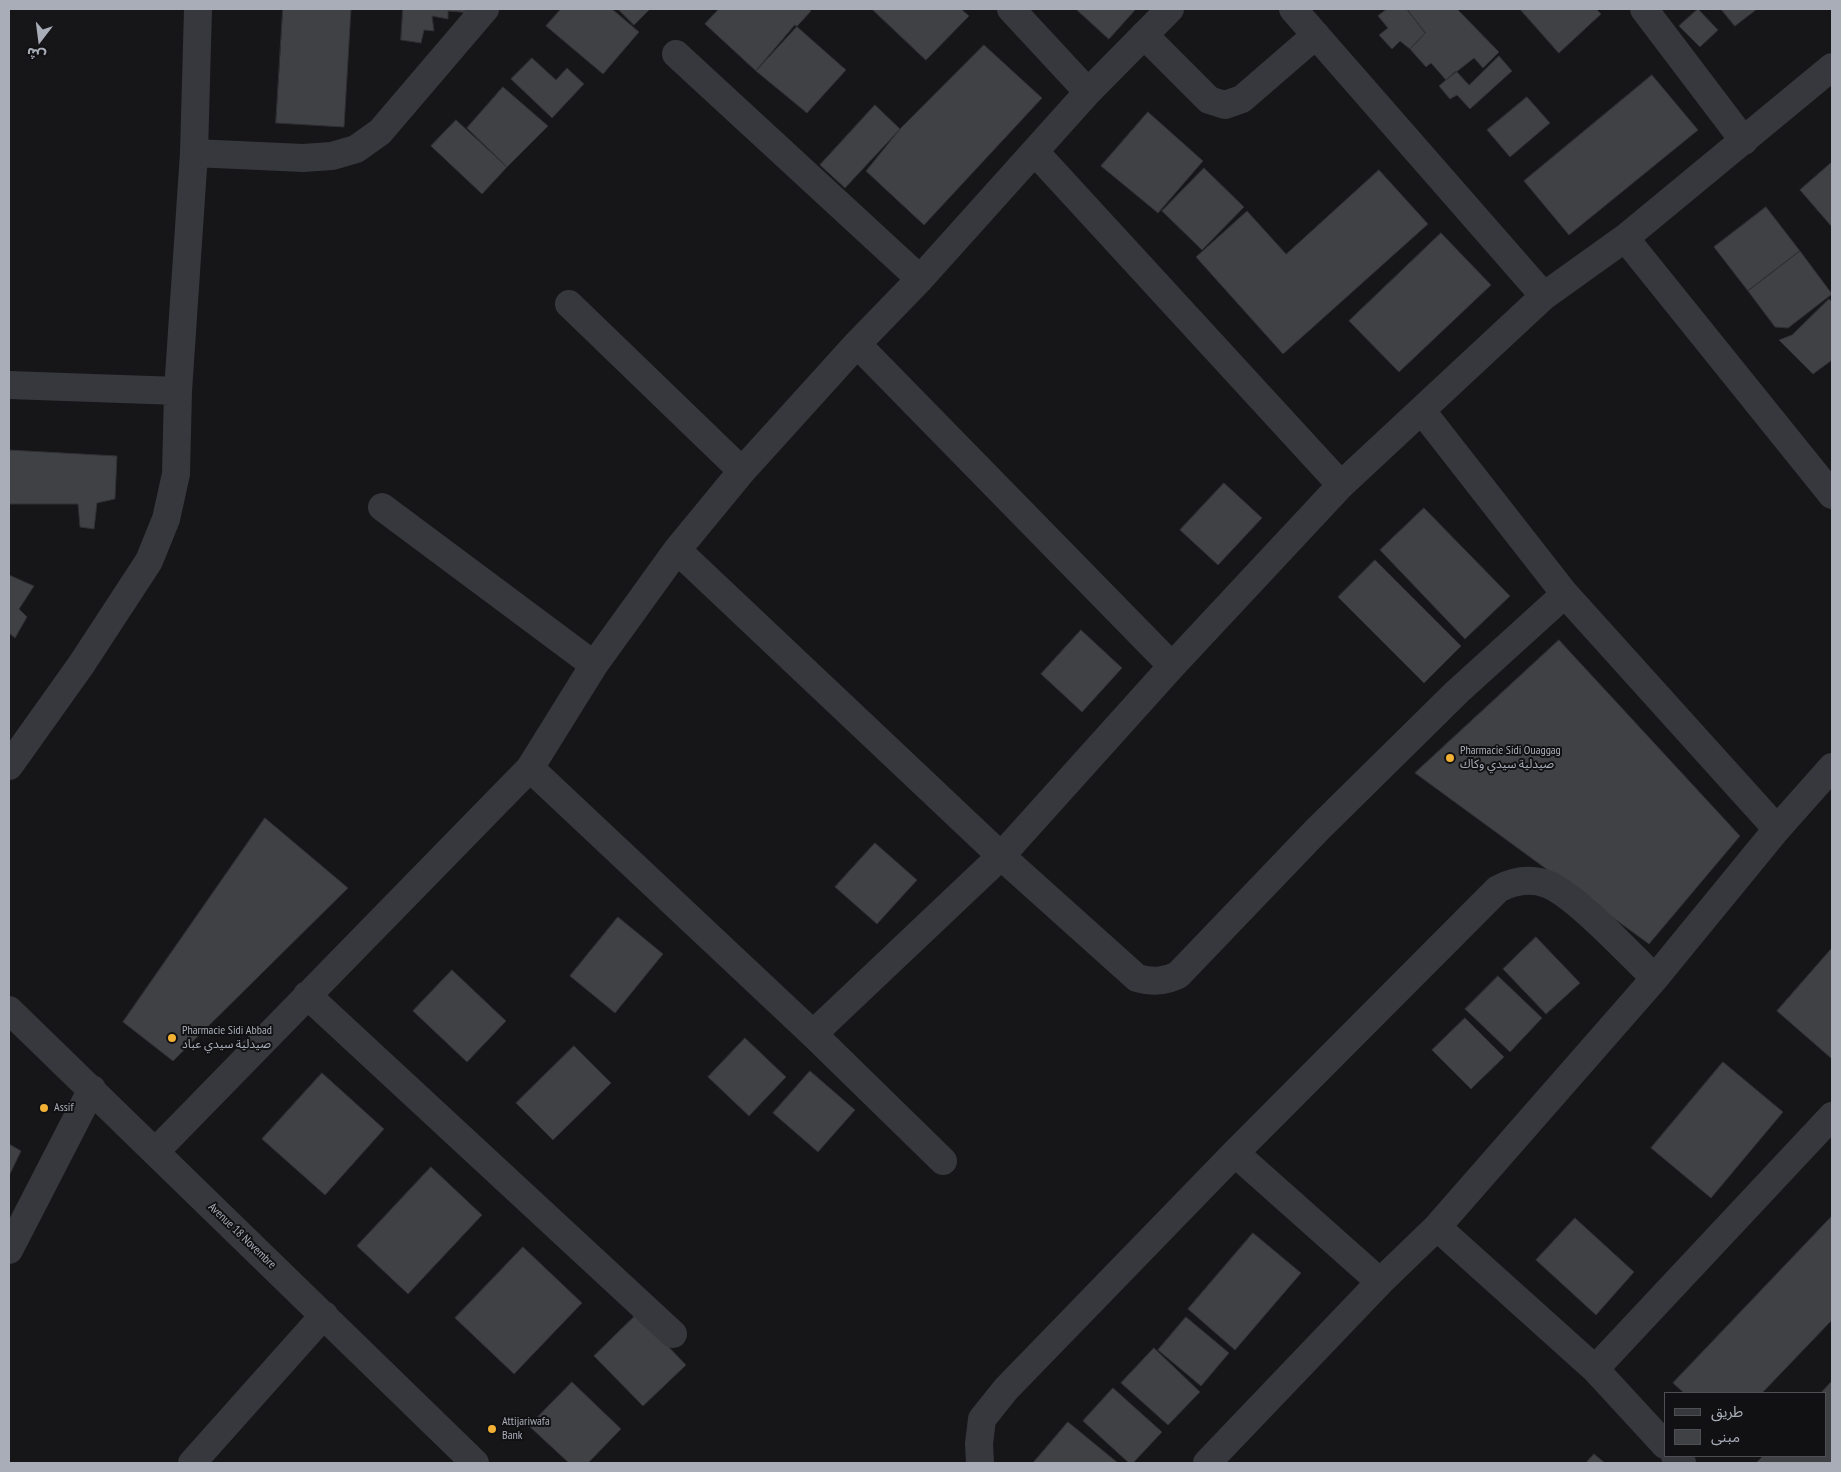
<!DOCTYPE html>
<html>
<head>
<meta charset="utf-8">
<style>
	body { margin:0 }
	#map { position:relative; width:1841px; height:1472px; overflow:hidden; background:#161618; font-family:"PT Sans Narrow","Noto Sans Arabic",sans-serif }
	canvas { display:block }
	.frame { position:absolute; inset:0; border:10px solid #a8adb8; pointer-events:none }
	.legend { position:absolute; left:1664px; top:1392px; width:162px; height:65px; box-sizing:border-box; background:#111113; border:1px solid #4d4f55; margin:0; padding:6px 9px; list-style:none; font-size:15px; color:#a8adb8 }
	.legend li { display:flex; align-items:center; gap:10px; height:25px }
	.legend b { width:25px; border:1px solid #4d4f55 }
	.north { position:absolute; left:15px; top:15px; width:50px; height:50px; -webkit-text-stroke:4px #111113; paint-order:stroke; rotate:195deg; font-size:14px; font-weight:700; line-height:20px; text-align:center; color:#a8adb8 }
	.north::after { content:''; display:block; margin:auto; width:18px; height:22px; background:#a8adb8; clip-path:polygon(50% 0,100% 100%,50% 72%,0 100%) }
</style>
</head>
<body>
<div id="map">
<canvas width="1841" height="1472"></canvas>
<div class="frame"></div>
<ul class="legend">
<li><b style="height:6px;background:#37383d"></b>طريق</li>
<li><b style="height:14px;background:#404145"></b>مبنى</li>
</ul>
<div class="north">ش</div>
</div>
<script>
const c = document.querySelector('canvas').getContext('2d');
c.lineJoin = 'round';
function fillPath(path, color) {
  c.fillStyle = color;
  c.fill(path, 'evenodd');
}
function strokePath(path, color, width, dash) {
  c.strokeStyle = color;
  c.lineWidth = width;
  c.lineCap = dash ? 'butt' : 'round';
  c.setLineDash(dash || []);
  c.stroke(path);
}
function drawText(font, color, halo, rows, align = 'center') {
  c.font = font + ' "PT Sans Narrow","Noto Sans Arabic",sans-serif';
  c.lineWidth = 4;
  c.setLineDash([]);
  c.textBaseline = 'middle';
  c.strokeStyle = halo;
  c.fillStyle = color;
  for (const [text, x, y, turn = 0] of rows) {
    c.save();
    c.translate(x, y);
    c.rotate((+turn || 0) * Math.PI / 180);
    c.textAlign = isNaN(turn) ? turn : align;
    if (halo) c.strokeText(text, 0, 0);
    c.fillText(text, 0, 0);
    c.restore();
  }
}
const building = new Path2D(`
	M283,9H351L344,127L276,123Z
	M403,9H472V13L448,11V19L432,16L434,31L424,30L421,43L401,40Z
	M561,9H612L639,32L603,74L546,26Z
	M618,9H650L634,25Z
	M719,9H808L811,11L756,71L705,24Z
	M872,9H961L969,16L926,60Z
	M1076,9H1136L1109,39Z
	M1387,9H1407L1425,33L1410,49L1400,41L1392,49L1379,35L1388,28L1378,16Z
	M1407,9H1457L1499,52L1483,68L1474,58L1446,80L1431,63L1426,67L1410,49L1425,33Z
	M1520,9H1596L1601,14L1559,53Z
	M1698,9L1718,30L1700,47L1679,26Z
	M1721,9H1757L1735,26Z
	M795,25L846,70L807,113L756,71Z
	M984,45L1042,98L924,225L866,171L900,129Z
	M1499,56L1512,71L1470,109L1457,95L1450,99L1439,86L1456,71L1469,85Z
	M532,58L556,80L567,68L584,84L552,118L511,79Z
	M1652,75L1698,130L1569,235L1524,181Z
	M503,87L548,126L507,167L467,128Z
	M1527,97L1550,123L1510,157L1487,130Z
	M875,105L900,129L845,188L820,165Z
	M1148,112L1203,161L1158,213L1101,166Z
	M456,120L507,167L482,194L431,146Z
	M1832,162V227L1800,190Z
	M1204,168L1244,207L1202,250L1162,211Z
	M1379,170L1428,224L1283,354L1196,257L1247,211L1286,254Z
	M1766,207L1800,251L1748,291L1714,247Z
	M1441,233L1491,285L1399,372L1349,321Z
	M1800,251L1832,294L1788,328L1775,327L1748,291Z
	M1829,299L1832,302V360L1813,374L1779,340L1792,335Z
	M9,450L117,456L115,499L97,503L94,529L80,527L78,504H9Z
	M1224,483L1262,518L1218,565L1180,530Z
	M1424,508L1510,596L1465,639L1380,550Z
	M1375,560L1461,646L1424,683L1338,597Z
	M9,575L34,586L19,609L27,617L15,638L9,633Z
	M1081,630L1122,668L1082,712L1041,674Z
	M1559,640L1740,836L1649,944L1415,773Z
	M265,818L348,888L173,1061L123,1022Z
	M875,843L917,880L877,924L835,887Z
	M618,917L663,954L615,1013L570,976Z
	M1536,937L1580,983L1546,1014L1503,969Z
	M1832,948V1059L1777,1011Z
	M452,970L506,1021L467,1062L413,1011Z
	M1498,976L1542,1018L1510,1052L1465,1009Z
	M1465,1018L1504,1057L1471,1089L1432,1050Z
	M745,1038L786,1077L749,1116L708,1077Z
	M574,1046L611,1083L553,1140L516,1103Z
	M1723,1062L1783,1112L1711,1198L1651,1148Z
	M810,1071L855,1110L818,1152L773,1113Z
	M322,1073L384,1129L325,1195L262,1139Z
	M9,1144L21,1151L9,1176Z
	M431,1167L482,1215L408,1294L357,1246Z
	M1832,1216V1320L1762,1393H1684L1673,1383Z
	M1575,1218L1634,1272L1596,1315L1536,1260Z
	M1253,1233L1301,1273L1235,1350L1188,1309Z
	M523,1247L582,1303L514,1374L455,1318Z
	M637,1314L686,1365L643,1406L594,1356Z
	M1186,1317L1229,1353L1201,1386L1158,1350Z
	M1154,1348L1200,1392L1168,1425L1121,1383Z
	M1832,1381V1463H1756L1763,1456H1825V1393H1821Z
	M572,1382L621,1429L588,1463H569L529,1426Z
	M1113,1388L1162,1432L1133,1463H1129L1083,1421Z
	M1068,1422L1118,1463H1033Z
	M1594,1454L1605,1463H1586Z`);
fillPath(building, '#404145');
strokePath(building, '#303034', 1);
strokePath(new Path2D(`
	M1011,9L1088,92
	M1293,9L1544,296
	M1644,9L1744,141
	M1144,35L1209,100L1225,105L1242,99L1316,35
	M676,54L920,279
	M194,153L303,158L332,156L356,149L380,132L485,9
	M1036,153L1341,485
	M1625,238L1832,495
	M569,304L742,471
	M857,344L1172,666
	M9,385L178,391
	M1422,411L1565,594L1777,829
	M382,507L594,665
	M677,550L1001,856L1137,978C1152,982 1164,982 1178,975L1317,830L1457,692L1565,594
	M9,766L81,665L149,561L166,519L176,474L178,391L194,153L198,9
	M530,768L813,1034L943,1161
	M307,995L673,1334
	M9,1010L475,1463
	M813,1034L1001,856L1172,666L1341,485L1544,296L1625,238L1832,67
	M155,1152L530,768L594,665L677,550L742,471L857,344L920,279L1088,92L1170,9
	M1235,1153L1380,1282
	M1437,1227L1595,1369L1665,1445
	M9,1250L92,1089
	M1595,1369L1832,1116
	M1675,1456L1682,1463
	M192,1463L324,1315
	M980,1463L979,1444L982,1419L1006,1389L1235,1153L1498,889C1513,881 1530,878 1547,884C1577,896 1629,954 1655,978
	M1207,1463L1380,1282L1437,1227L1655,978L1777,829L1832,767`), '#37383d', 28);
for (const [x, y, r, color] of [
	[1450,758,5,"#f2b134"],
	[172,1038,5,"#f2b134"],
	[44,1108,5,"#f2b134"],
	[492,1429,5,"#f2b134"]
]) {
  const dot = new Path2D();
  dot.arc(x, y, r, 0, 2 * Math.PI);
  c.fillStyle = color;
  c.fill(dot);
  strokePath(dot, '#111113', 2);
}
drawText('12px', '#a8adb8', '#111113', [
	["Pharmacie Sidi Ouaggag",1460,751],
	["صيدلية سيدي وكاك",1460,765],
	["Pharmacie Sidi Abbad",182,1031],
	["صيدلية سيدي عباد",182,1045],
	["Assif",54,1108],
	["Attijariwafa",502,1422],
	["Bank",502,1436]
], 'left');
drawText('12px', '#a8adb8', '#111113', [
	["Avenue 18 Novembre",242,1236,44]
]);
</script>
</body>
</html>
